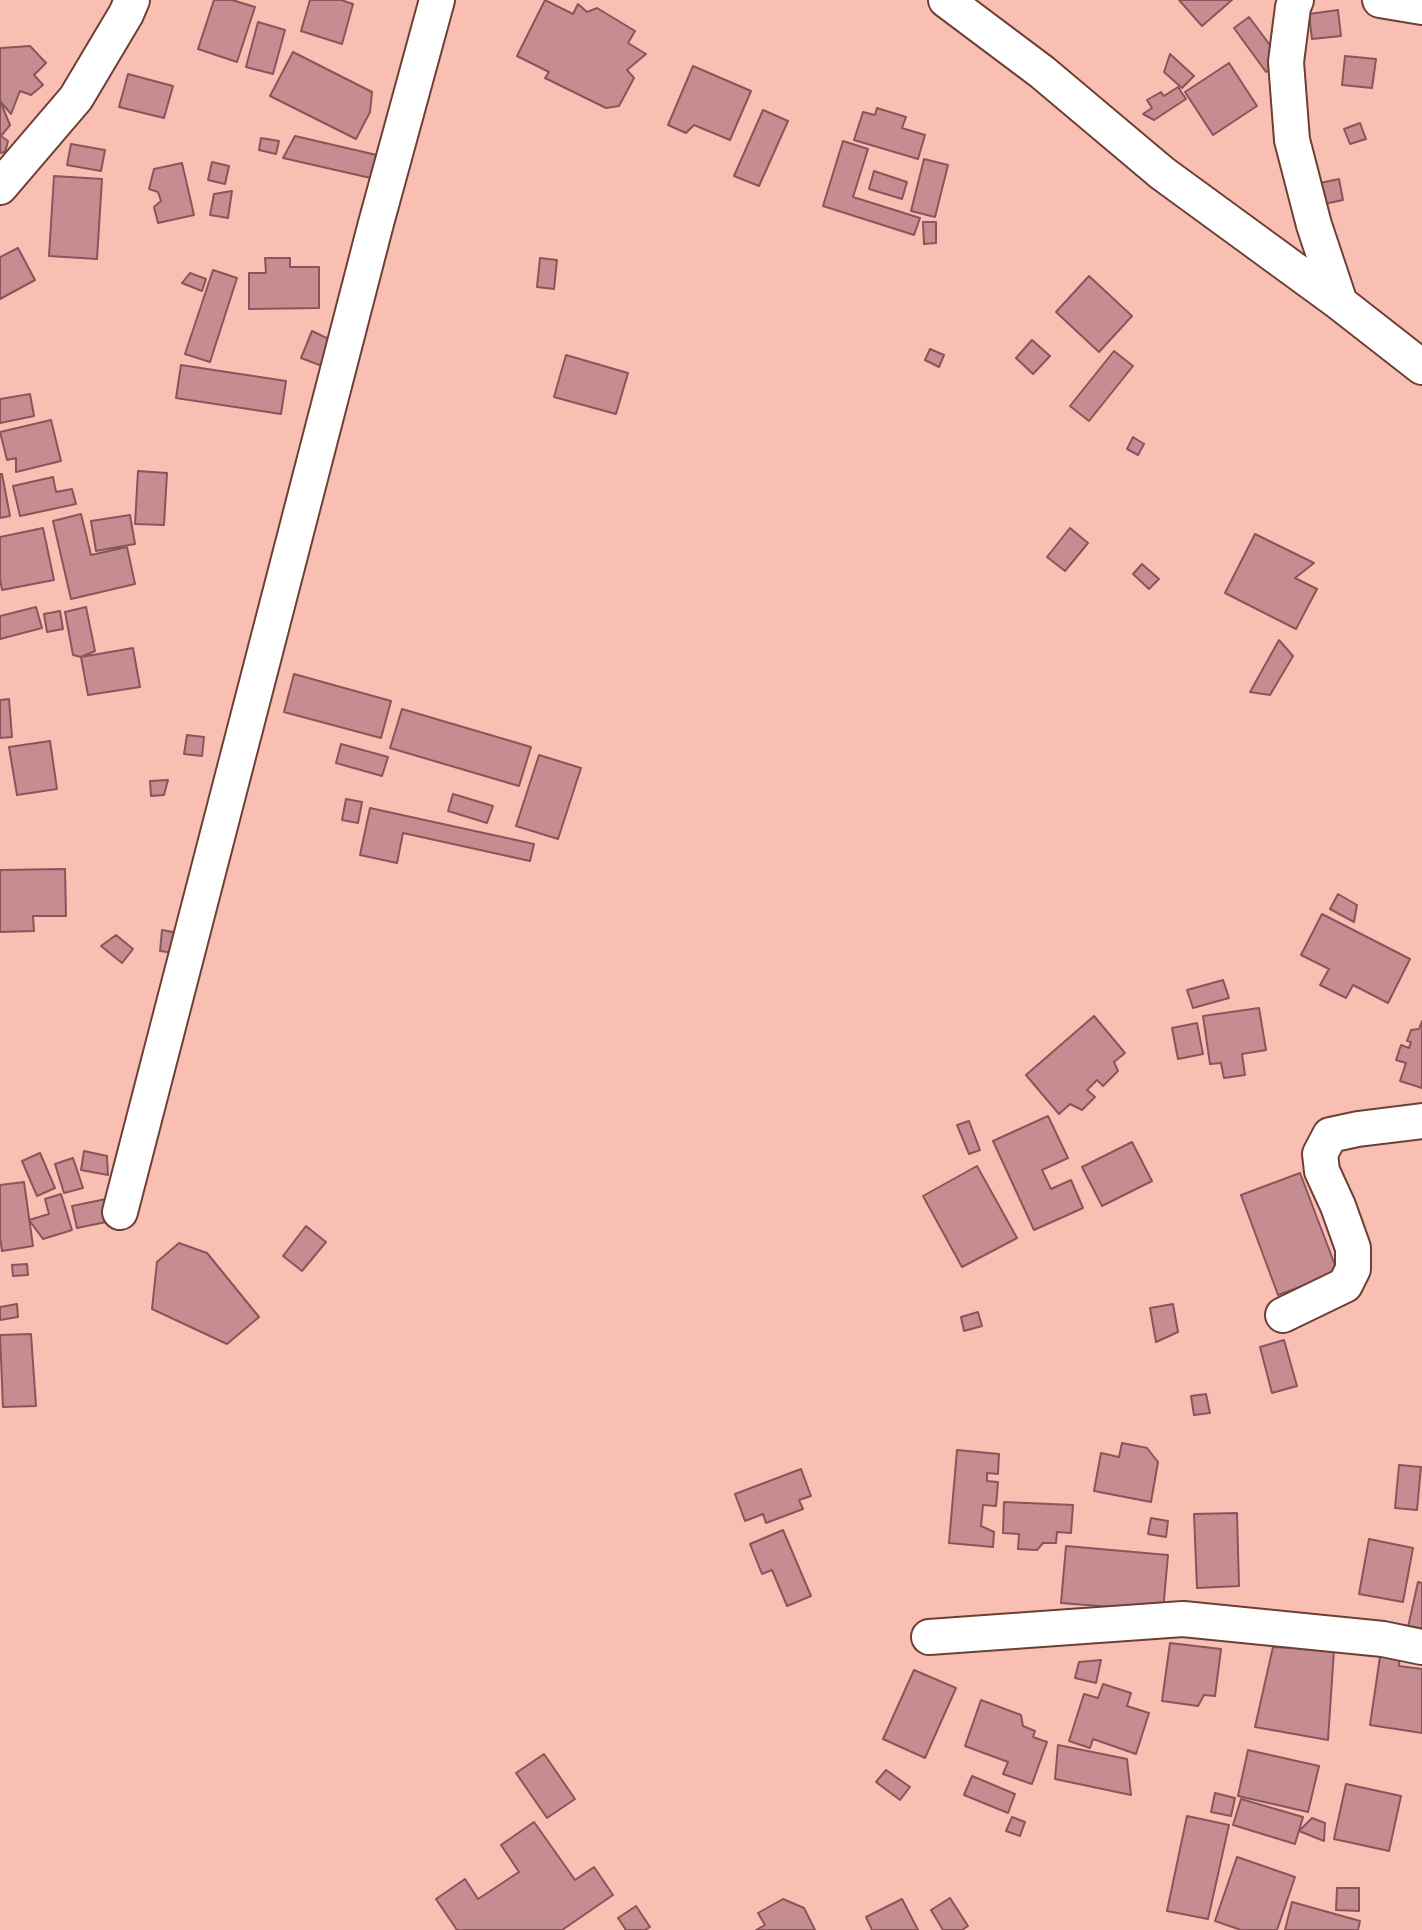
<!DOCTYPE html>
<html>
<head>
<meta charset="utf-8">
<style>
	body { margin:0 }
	canvas { display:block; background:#f8bfb2 }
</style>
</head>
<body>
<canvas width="1422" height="1930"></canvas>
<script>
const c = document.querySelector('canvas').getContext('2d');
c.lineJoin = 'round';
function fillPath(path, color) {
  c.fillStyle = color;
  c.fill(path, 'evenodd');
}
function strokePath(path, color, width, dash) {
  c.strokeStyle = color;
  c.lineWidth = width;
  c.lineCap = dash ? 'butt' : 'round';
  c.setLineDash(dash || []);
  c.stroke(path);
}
const building = new Path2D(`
	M214,0H232L255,7L237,62L198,49Z
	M310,0H341L353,4L342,44L301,31Z
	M545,0L573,14L578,4L587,12L597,8L635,31L628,43L646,54L627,70L634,78L619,106L606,108L545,78L549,72L517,56Z
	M1179,0H1232L1202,26Z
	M1338,10L1341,36L1312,39L1309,14Z
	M1249,17L1282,61L1266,72L1234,28Z
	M258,22L285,30L273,74L246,67Z
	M30,46L46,63L34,75L43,85L31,95L20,91L11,114L0,101V50L1,48Z
	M293,52L372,92L370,112L356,139L270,96Z
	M1170,54L1194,76L1182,88L1164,72Z
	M1345,56L1376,59L1372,88L1342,85Z
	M1229,63L1257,106L1213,135L1185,92Z
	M693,66L751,91L730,140L694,125L686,133L668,125Z
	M128,74L173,86L164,118L119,107Z
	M1178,87L1186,99L1154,120L1143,114L1152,108L1147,100L1161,92L1164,96Z
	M0,101L10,125L1,136L8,141L5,152L0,153Z
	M877,108L906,117L902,128L925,135L918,159L854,140L863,112L875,115Z
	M763,110L788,121L759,186L734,176Z
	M1360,123L1366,139L1350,144L1344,129Z
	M295,136L381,156L375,179L283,158Z
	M261,138L279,141L276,154L259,150Z
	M843,141L868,149L853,197L920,218L914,235L823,206Z
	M71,144L105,150L101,171L67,165Z
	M924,159L948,165L935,217L911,211Z
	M212,162L229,166L225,184L208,180Z
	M182,163L194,215L158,223L154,207L161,201L158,192L149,189L154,169Z
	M874,171L907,182L902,199L869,189Z
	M54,176L102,179L97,259L49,256Z
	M1339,179L1343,200L1324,204L1320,183Z
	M232,191L228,218L210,215L214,194Z
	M923,222H936V243L924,244Z
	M18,248L35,280L0,299V257Z
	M265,258H290V267H319V308L249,309V273H266Z
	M540,258L557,260L554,289L537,287Z
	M213,270L237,278L210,362L185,354Z
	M190,273L206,279L202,291L182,283Z
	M1089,276L1132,316L1099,352L1056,312Z
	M312,331L333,341L330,369L301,358Z
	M1032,340L1050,356L1033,374L1016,358Z
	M930,349L944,355L939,367L925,360Z
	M1114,351L1133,366L1089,421L1070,406Z
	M566,355L628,373L616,414L554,397Z
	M181,365L286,381L281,414L176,398Z
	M30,394L34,416L0,423V399Z
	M51,420L61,461L16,472V458L7,460L0,432Z
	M1133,437L1144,444L1138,455L1127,449Z
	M138,471L167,473L164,525L135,524Z
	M0,474H2L10,516L0,518Z
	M53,477L56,492L72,489L76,504L20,516L13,486Z
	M81,514L91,555L127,547L135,584L71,599L53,521Z
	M130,515L135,544L96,551L91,521Z
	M43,528L54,580L2,590L0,579V537Z
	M1070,528L1088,543L1065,571L1047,557Z
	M1255,534L1314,563L1295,578L1317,589L1296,629L1225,593Z
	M1142,564L1159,579L1149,589L1133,574Z
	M36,607L42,628L0,639V616Z
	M86,607L95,651L81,657L73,655L65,612Z
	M60,611L63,629L47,632L44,614Z
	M1279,640L1293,656L1270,695L1250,692Z
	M133,648L140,687L88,695L81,657Z
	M294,674L391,701L381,738L284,712Z
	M9,699L12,737L0,738V700Z
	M402,709L531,747L519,786L390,748Z
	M187,735L204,737L202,756L184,754Z
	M50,741L57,789L17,795L9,747Z
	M341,744L388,757L382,776L336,763Z
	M539,755L581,768L558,839L516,826Z
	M168,780L164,795L151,796L150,781Z
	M453,794L493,806L487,823L448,811Z
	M346,799L362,802L358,823L342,820Z
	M370,808L534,844L530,861L403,833L397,863L360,855Z
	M65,869L66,916H33L34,931L0,932V870Z
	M1338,894L1357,905L1354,922L1330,909Z
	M1322,914L1410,959L1388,1003L1353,985L1346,998L1320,985L1329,969L1301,955Z
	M162,930L178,933L175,953L160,951Z
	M116,935L133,949L122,963L101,946Z
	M1223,980L1229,998L1193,1008L1187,990Z
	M1259,1008L1266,1050L1242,1054L1245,1075L1224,1078L1221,1063L1210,1064L1203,1016Z
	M1094,1016L1125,1053L1114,1062L1118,1071L1103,1086L1097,1080L1087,1090L1095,1097L1082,1110L1070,1104L1059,1114L1026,1075Z
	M1422,1021V1088L1400,1081L1406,1063L1396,1060L1401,1045L1409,1048L1411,1042L1407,1041L1411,1030L1419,1029Z
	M1197,1023L1203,1054L1178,1059L1172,1028Z
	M1048,1116L1068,1158L1042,1170L1051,1189L1071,1180L1083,1208L1034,1230L993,1141Z
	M969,1121L980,1150L969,1154L957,1125Z
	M1132,1142L1152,1181L1102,1206L1082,1167Z
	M84,1151L107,1156L108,1175L81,1170Z
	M40,1153L55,1188L37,1196L22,1161Z
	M73,1158L83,1188L64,1193L55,1164Z
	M977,1166L1017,1238L962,1267L923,1196Z
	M1300,1173L1338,1273L1278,1295L1241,1195Z
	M24,1182L33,1246L2,1251L0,1237V1185Z
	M61,1194L72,1230L43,1239L29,1220L49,1214L45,1199Z
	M106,1199L111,1221L77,1228L72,1206Z
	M306,1226L326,1242L302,1271L283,1256Z
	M179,1243L207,1253L259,1317L227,1344L152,1309L157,1262Z
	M27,1264L28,1275L13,1276L12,1265Z
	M17,1304L18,1317L0,1320V1307Z
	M1173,1304L1178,1332L1156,1342L1150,1308Z
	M978,1312L982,1326L964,1331L961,1317Z
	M31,1334L36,1406L3,1407L0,1335Z
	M1284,1340L1297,1386L1272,1393L1260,1347Z
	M1206,1394L1210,1413L1194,1415L1191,1396Z
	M1122,1443L1147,1448L1158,1462L1151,1502L1094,1491L1101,1453L1119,1457Z
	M957,1450L999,1454L998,1474L987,1473V1481L998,1482L996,1506L983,1505L981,1526L994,1532L993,1547L949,1543Z
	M1399,1465L1421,1467L1417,1510L1395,1508Z
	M801,1469L811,1496L799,1500L803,1509L766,1523L763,1514L745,1521L735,1494Z
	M1004,1502L1073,1505L1071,1533L1057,1532L1056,1543H1043L1037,1550L1018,1549L1019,1534L1003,1533Z
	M1237,1513L1239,1586L1197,1588L1194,1514Z
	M1151,1518L1168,1521L1166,1537L1148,1534Z
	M783,1530L811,1596L787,1606L772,1570L762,1574L750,1544Z
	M1369,1539L1413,1548L1403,1602L1359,1594Z
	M1066,1546L1168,1555L1163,1611L1061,1603Z
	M1418,1582L1422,1583V1630L1408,1627Z
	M1170,1643L1221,1649L1215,1696L1204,1695L1198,1706L1162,1701Z
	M1273,1647L1334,1650L1328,1740L1255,1727Z
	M1381,1650L1400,1653L1399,1666L1422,1669V1733L1370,1725Z
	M1101,1660L1096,1683L1075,1678L1079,1662Z
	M914,1670L956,1688L925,1758L883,1739Z
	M1103,1684L1131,1693L1127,1706L1149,1713L1136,1754L1093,1739L1090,1748L1069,1741L1084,1694L1098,1698Z
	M981,1700L1021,1715L1023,1726L1035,1731L1033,1737L1047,1742L1032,1784L1003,1774L1008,1762L965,1746Z
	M1058,1745L1127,1759L1131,1795L1055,1779Z
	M1248,1750L1319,1766L1308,1812L1238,1796Z
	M544,1754L575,1799L547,1818L516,1773Z
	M886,1770L910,1787L900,1800L876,1782Z
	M972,1776L1015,1794L1008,1813L964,1795Z
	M1346,1784L1401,1796L1389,1851L1334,1839Z
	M1215,1793L1235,1798L1231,1816L1211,1812Z
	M1241,1799L1303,1817L1295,1844L1233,1825Z
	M1187,1816L1229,1825L1208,1919L1167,1911Z
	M1012,1817L1025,1822L1020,1836L1006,1831Z
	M1312,1818L1325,1823L1324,1841L1299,1831Z
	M534,1822L575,1880L594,1867L613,1895L562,1930H457L436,1899L465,1879L478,1899L519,1872L501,1845Z
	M1237,1857L1295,1877L1277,1930H1241L1215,1921Z
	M1337,1888H1359V1911L1336,1910Z
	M950,1898L968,1926L962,1930H943L931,1910Z
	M783,1899L804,1908L815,1930H756L765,1925L758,1913Z
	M902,1899L918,1930H872L866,1917Z
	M1292,1902L1360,1921L1358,1930H1285Z
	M636,1906L650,1927L645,1930H626L618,1918Z`);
fillPath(building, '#c58d92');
strokePath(building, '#89555b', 2);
const street = new Path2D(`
	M946,0L1042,72L1162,173L1340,303L1422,367
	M1296,0L1293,7L1286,62L1292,140L1314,225L1340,303
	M1380,0L1422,7
	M0,187L76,98L126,14L132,0
	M120,1212L375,227L437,0
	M1283,1315L1345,1285L1353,1269V1248L1338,1206L1322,1171L1320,1154L1330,1135L1358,1129L1422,1121
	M929,1637L1183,1619L1383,1639L1422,1647`);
strokePath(street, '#6e3f35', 38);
strokePath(street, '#fff', 34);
</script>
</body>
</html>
